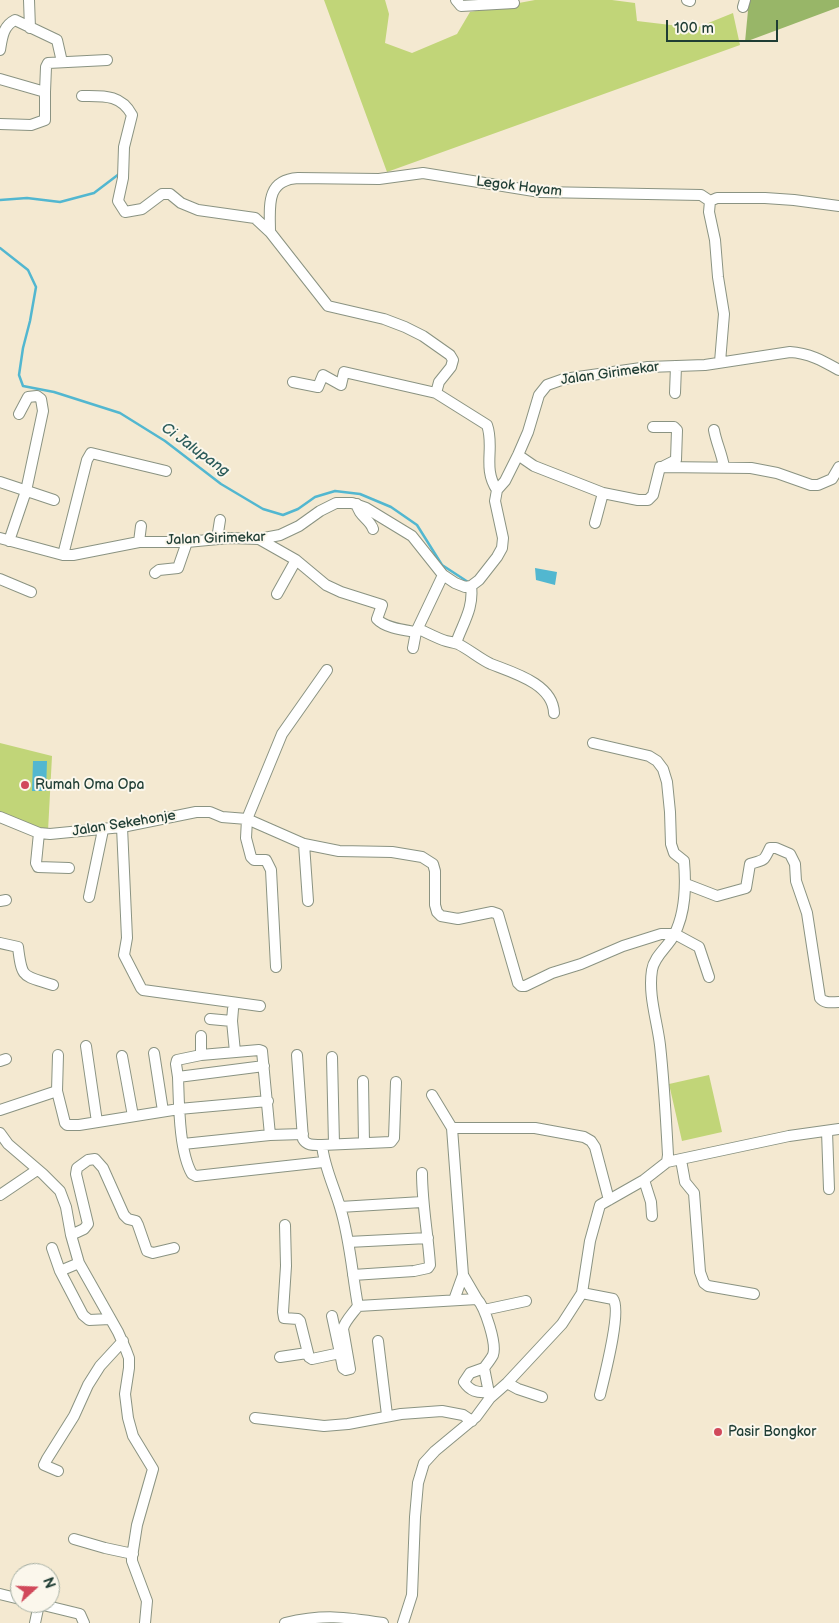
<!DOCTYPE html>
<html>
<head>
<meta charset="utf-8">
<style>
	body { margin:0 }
	#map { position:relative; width:839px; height:1623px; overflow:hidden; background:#f4e9d1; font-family:"Balsamiq Sans",sans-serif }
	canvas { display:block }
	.north { position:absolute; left:10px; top:1563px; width:50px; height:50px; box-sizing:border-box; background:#fbf7ec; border:1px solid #a3ada2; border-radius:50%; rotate:70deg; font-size:14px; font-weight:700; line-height:20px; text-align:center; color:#1f3d34 }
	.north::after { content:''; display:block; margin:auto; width:18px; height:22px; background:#d1495b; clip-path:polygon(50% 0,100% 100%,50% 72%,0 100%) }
	.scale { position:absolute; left:666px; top:20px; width:112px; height:22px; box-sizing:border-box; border:2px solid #1f3d34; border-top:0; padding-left:6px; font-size:15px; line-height:18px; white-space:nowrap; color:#1f3d34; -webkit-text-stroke:4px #fbf7ec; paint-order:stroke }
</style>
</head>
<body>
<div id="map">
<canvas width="839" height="1623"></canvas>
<div class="north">N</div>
<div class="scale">100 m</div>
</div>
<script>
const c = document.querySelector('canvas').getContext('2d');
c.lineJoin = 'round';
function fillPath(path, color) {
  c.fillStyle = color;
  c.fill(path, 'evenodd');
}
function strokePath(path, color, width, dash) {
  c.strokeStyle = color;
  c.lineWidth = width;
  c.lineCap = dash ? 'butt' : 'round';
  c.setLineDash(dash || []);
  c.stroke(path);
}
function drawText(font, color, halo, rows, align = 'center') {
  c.font = font + ' "Balsamiq Sans",sans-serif';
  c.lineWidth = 4;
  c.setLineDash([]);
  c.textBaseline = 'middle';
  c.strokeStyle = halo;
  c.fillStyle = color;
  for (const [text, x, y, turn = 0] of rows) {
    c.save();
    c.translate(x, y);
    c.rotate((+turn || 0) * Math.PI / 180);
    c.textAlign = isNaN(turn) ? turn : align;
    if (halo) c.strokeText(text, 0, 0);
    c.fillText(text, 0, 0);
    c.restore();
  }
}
fillPath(new Path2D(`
	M324,0H385L389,14L385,43L412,53L457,34L470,12L535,0H612L635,3L637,21L696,28L733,13L740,45L387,172Z
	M0,743L52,756L48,831L0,813Z
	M709,1075L722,1132L682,1141L669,1084Z`), '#c1d578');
fillPath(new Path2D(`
	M749,0H839V7L745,42Z`), '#98b668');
fillPath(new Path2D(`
	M535,568L557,572L555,585L536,580Z
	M33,761H47L46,791H32Z`), '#52b7d0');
strokePath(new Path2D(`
	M0,200L27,198L60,202L94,193L119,174
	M0,248L28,270L36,287L30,321L23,348L19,375L23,386L54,392L120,413L165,441L221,484L263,509L283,515L298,509L315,497L335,491L360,494L391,507L417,525L442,565L468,582`), '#52b7d0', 2.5);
const minor = new Path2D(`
	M29,0L30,28
	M456,0L461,6L514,3
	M687,0L690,1
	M743,7L745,0
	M0,50C2,38 3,26 15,20L57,40L62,62
	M0,79L45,92L46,67L48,63L107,60
	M82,96C103,96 121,94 132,115L124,147L123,178L118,201L125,212L142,209L162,194H170L181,203L198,210L255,218L270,232L328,306L384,319L405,327L423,336L450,355L453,360L451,367L439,382L436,393L487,425C495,447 482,468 497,490
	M0,124L31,125L45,120V92
	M710,201L709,212L715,240L718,277L724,314L720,362
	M710,201L717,198H765L794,200L839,206
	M270,232C270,207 265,180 298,178L379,179L423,173L540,192L701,195L710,201
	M293,382L318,387L323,375L341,385L344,372L436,393
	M675,393L676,366
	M653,427H674L677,430L676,460L664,466
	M714,430C716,442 722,454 724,467
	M518,455L534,466L603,493
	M0,482L54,500
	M357,504C358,516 370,519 373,529
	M595,523L603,493L638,500H648L653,495L660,467L751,468L777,473L811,485H818L832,479L839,467
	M0,538L63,555H73L139,542H187L229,538L259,539L280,535L299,526L320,511L336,503H352L366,508L412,536L443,575L455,583L465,587L471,586L479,580L497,557L502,548L503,538L495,501L497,490L505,481L518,455L528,432L539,395L547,385L564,379L648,367L705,365L790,352C809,353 823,361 839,370
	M217,539L220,520
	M259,539L296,560L326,585L341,592L382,605L377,619C385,628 404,630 416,632
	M9,541L26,491L43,411L41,399L37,396L28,397L19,414
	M139,542L141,526
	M63,555L87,460L91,453L166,471
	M155,573L159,570L178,568L187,542
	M0,579L31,592
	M277,594L296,560
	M419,629C427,633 435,637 443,640C448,642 453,642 458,644C470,650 480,659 491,664C514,673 553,684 554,713
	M456,643C463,623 474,608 471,586
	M413,648L416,632L443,575
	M593,743L649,756L657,761L663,769L667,782L670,812L671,844L674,853L684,861C686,885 686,912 674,935C668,947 654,956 652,970C648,995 657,1020 660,1045C664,1081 666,1118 668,1155L667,1162
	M0,817L39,833L50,834L122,827L196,812H210L222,817L247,819L304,844L339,851L392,852L422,857L433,864L435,871V905L437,912L441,916L458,919L492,912L498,914L518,983L521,986H525L552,973L581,964L623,946L661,934H675L699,947L709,977
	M122,827L127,938L124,955L141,988L143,990L260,1006
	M39,833L36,863L38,867L69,868
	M304,844L308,901
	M686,884L717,896L746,888L750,864C764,859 763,863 770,848H776L790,854L795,864L796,881L807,913L820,998C825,1004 832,1002 839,1002
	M89,897L103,830
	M0,901L6,900
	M0,943L18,947C22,980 23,975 53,985
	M276,967L271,870L266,860H254L251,857L246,838L247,819L282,734L327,670
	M233,1009L232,1021L235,1052
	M210,1019L232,1021
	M201,1036V1055
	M86,1046L97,1122
	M154,1053L163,1111
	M58,1055L57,1091L65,1123L67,1125H79L179,1109L268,1101
	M297,1055L303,1139C307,1146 314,1145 322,1145
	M122,1056L133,1116
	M332,1057L334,1144
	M0,1061L6,1059
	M264,1066L178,1077C179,1104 179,1152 192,1174L196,1176L323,1162
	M178,1077L176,1064L177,1060L201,1055L259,1050L262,1051L270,1135
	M363,1081L364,1143
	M396,1082L394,1138L391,1142L322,1145C324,1167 334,1186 340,1207C350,1239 352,1273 358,1306L477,1299C485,1307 497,1344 493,1355C491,1359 487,1364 484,1368L490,1398
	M432,1095L452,1128
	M0,1110L57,1091
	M827,1131L829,1189
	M0,1133L8,1144L43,1174L60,1191L66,1207L71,1235L79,1263L118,1332L126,1350L129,1358V1368L125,1394L128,1418L133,1436L153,1469L137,1525L132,1557V1561L147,1601L145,1623
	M183,1144L270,1135L303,1134
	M681,1160L685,1182L694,1193L700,1272L704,1283L708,1286L754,1294
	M644,1180L651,1202L652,1216
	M0,1195L37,1170
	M340,1207L422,1202
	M285,1225L286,1266L283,1312L284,1318L298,1319L300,1321L309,1357L312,1359L340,1353L343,1368L346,1370L350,1369L343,1329C344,1322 354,1312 358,1306
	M71,1235L84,1229L88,1224L76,1174L77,1168L88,1160L95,1159L103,1168L124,1215L128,1219L136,1221L138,1225L147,1251L153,1253L174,1248
	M348,1242L428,1238
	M52,1248L60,1271L83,1315L89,1320L110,1319
	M60,1271L79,1263
	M353,1275L414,1271L428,1268L430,1265C428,1234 422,1204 422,1173
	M463,1275L452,1128H535L584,1137L591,1141L595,1147L609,1200
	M582,1293L613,1299C622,1310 604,1378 600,1395
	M454,1300L463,1275L477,1299
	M484,1310L526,1301
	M332,1316L340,1353
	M378,1341L387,1415
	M280,1357L307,1353
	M484,1368L470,1373L464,1382C470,1391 477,1393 488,1392
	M507,1383L518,1389L542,1397
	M255,1418L324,1426L348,1424L401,1414L442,1411L463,1415L472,1421
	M58,1471L44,1465L47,1459L74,1416L88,1385L100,1366L123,1341
	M74,1539L105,1548L133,1554
	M0,1594L20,1599
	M35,1603L80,1614L84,1623
	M35,1623L39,1604
	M285,1623C323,1614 345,1617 383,1623
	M403,1623L412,1595L415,1517L418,1483L424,1463L435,1451L476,1417L490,1398L507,1383L562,1324L582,1293L590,1241L600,1205L644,1180L667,1162L789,1136L839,1129`);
strokePath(minor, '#8a9382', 12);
strokePath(minor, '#fff', 10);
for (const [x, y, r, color] of [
	[25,785,5,"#d1495b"],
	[718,1432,5,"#d1495b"]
]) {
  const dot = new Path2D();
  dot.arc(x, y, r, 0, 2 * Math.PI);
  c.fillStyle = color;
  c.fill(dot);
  strokePath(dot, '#fbf7ec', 2);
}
drawText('14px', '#1f3d34', '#fbf7ec', [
	["Legok Hayam",519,187,7],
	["Jalan Girimekar",610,374,-8],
	["Jalan Girimekar",216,539,-2],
	["Jalan Sekehonje",124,824,-9]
]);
drawText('14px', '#1f3d34', '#fbf7ec', [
	["Rumah Oma Opa",35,785],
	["Pasir Bongkor",728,1432]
], 'left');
drawText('italic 15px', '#2c5c5b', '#fbf7ec', [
	["Ci Jalupang",195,450,36]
]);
</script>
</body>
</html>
